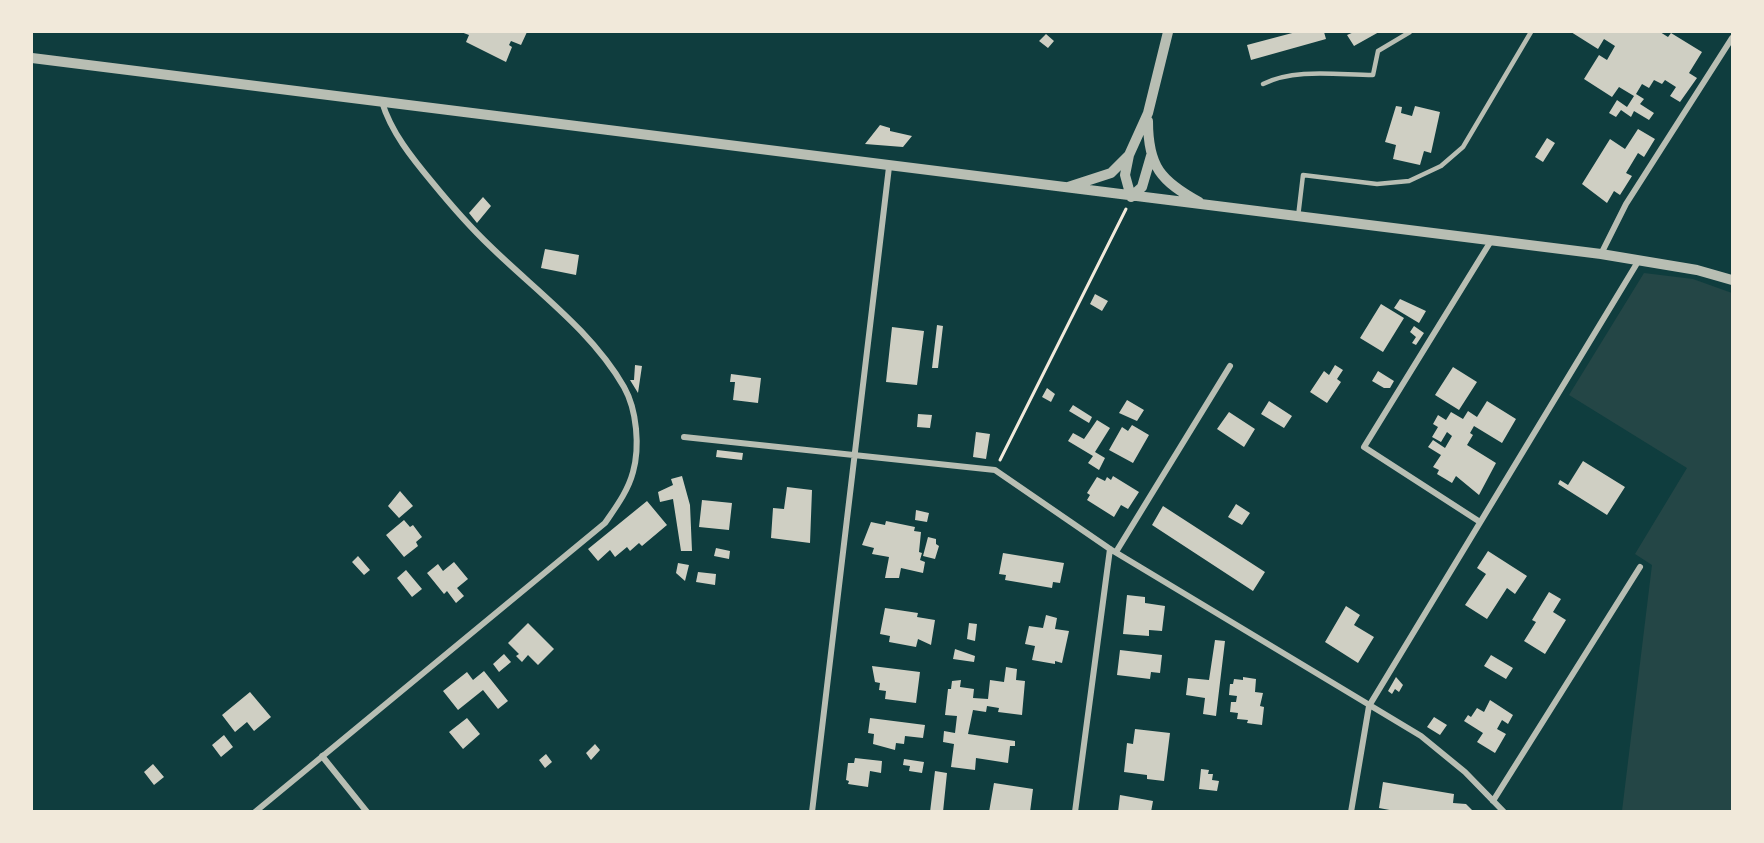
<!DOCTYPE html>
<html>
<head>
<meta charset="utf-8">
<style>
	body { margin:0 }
	#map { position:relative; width:1764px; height:843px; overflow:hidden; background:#0f3d3e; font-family:Poppins,sans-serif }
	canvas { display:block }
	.frame { position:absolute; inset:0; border:33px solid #f1e9da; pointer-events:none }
</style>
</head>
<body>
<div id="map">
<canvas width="1764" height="843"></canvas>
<div class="frame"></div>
</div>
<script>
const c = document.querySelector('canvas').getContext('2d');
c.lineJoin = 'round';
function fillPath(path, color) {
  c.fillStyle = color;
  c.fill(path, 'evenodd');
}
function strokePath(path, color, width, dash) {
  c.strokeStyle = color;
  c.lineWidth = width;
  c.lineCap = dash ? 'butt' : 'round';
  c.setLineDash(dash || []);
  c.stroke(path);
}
fillPath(new Path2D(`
	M1644,273L1693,279L1732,293V811H1622L1652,565L1635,554L1687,468L1569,395Z`), '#244646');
fillPath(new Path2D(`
	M461,32H527L521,45L511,41L509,45L512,47L506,62L466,42L469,35Z
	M1296,32H1324L1326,39L1251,60L1247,45Z
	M1354,32H1379L1354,46L1347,35Z
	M1571,32H1660L1668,37L1671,33L1702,52L1689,73L1697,78L1680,102L1670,96L1676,87L1665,80L1662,84L1654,80L1649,88L1642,84L1636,94L1644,99L1640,104L1654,113L1649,120L1634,111L1631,117L1621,110L1616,117L1609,113L1617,100L1627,107L1634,96L1619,87L1612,97L1584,79L1599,55L1607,60L1615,46L1604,39L1598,49Z
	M1046,34L1054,41L1048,48L1039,41Z
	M1396,106L1402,107L1401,113L1412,116L1415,106L1440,112L1431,153L1424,151L1420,165L1393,159L1396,145L1385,142Z
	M880,125L890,128V131L912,136L903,147L865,144Z
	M1638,129L1655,139L1644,157L1638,153L1626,173L1632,176L1620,195L1614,191L1607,203L1582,184L1610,139L1625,149Z
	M1547,138L1555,143L1543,162L1535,157Z
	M483,197L491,206L477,223L469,213Z
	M545,249L579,255L576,275L541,268Z
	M1095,294L1108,301L1102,311L1090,304Z
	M1400,299L1426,311L1419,323L1394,308Z
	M1381,304L1404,318L1383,352L1360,338Z
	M937,325L943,326L938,368H932Z
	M1414,326L1424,333L1416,345L1412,343L1416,337L1410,332Z
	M892,327L924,331L917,385L886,382Z
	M635,365L642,366L638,393L630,380H634Z
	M1335,365L1343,370L1337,379L1341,382L1327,403L1310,392L1324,371L1329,375Z
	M1453,367L1477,382L1459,410L1435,395Z
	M1378,371L1394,381L1390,388H1384L1372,381Z
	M731,374L761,378L758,403L733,400L735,382H730Z
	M1047,388L1055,394L1051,402L1042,397Z
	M1127,400L1144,410L1137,421L1119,413Z
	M1269,401L1292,416L1284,428L1261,414Z
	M1487,401L1516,419L1502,443L1474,426L1470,433L1473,435L1467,445L1496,463L1479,495L1456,476L1452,483L1437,474L1439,470L1433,467L1441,455L1428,447L1433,440L1445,448L1452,436L1447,432L1441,442L1432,437L1438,427L1433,424L1438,415L1446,420L1451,412L1463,419L1468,411L1477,417Z
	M1073,405L1092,417L1089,423L1069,411Z
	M1229,412L1255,429L1244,447L1217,429Z
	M918,414L932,415L930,428L917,427Z
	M1097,420L1110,428L1095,452L1105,458L1099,470L1088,463L1093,456L1068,441L1073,433L1084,439Z
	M1132,425L1149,435L1133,463L1109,450L1122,427L1128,431Z
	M976,432L990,434L986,459L973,457Z
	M717,450L743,453L742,460L716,457Z
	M1583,461L1625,487L1607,515L1558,484L1560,480L1568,485Z
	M682,476L690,505L692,551H681L673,499L660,502L658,492L673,485L671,479Z
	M1113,476L1139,492L1128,509L1121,505L1114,517L1087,500L1090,495L1087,493L1097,477L1105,481L1107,477L1111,480Z
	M787,487L812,490L810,543L771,538L773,508L784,509Z
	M400,491L413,506L399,518L388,506Z
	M702,500L732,503L729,530L699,527Z
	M647,501L667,525L642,546L639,543L630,551L627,547L615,557L610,550L598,561L588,549Z
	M1236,504L1250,513L1242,525L1228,517Z
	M1163,506L1265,572L1253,591L1152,525Z
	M916,510L929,513L927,522L915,520Z
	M404,520L410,527L413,525L422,537L416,542L418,546L404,557L386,535Z
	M886,521L915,527L914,531L921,532L919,552L922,553L920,560L925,562L923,573L901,568L899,578H885L889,557L872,554L874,548L862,545L871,522L885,525Z
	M928,537L936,539V544L939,546L935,559L923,556Z
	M716,548L730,551L729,559L714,556Z
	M1488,551L1527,576L1515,594L1507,588L1487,619L1465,605L1486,574L1477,568Z
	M1003,553L1064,563L1060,583L1053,582L1052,588L1005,580L1006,575L999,574Z
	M358,556L370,570L364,575L352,562Z
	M454,562L468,579L457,588L464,596L456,603L447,591L444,594L427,573L438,564L443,571Z
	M678,563L689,565L685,581L676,573Z
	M406,570L422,589L412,597L397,578Z
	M698,572L716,574L715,585L696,582Z
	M1549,592L1561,599L1553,612L1566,620L1545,654L1524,641L1536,622L1532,620Z
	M1127,595L1145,597V603L1165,606L1162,631L1149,630V636L1123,634Z
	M1346,606L1360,615L1354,625L1374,637L1358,663L1325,642Z
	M885,608L918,613L917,617L935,620L931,645L918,639L916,647L889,642L890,636L880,634Z
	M1046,615L1057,618L1055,629L1069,631L1062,663L1055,661V664L1032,660L1035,646L1025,644L1029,626L1043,628Z
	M528,623L554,649L538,665L528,655L522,662L516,656L519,654L508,643Z
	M969,623L977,624L975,641L967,639Z
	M1215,640L1225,641L1216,716L1203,714L1205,698L1186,695L1188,678L1209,680Z
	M955,649L975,656L974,662L953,659Z
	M1120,650L1162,655L1160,673L1151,672L1150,679L1117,675Z
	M504,654L511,662L499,672L493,664Z
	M1491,655L1513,668L1506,679L1484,666Z
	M872,666L920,672L916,703L885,699L886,691L879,690L880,683L875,682Z
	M1006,667L1017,669L1016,680L1025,681L1022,715L998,712L999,708L987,706L986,712L973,710L968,734L1015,741V746H1010L1008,763L976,758L975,770L951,767L954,744L943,742L944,731L955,733L957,716L945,715L948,689H951L952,681L961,680L960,687L974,689L973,698L988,699L990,680L1004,682Z
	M484,671L508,701L498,709L483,690L458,710L443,691L467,672L473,680Z
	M1243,677L1256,679L1255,692L1263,693L1260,706L1264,707L1262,725L1247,723L1248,720L1237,719L1238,713L1230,712L1231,702H1236L1237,696L1229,695L1230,684H1233L1234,679L1243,680Z
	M1396,677L1403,685L1399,692L1395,689L1392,694L1388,691Z
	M250,692L271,717L254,731L247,722L235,732L222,715Z
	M1490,700L1513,715L1508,724L1502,720L1497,729L1506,734L1495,753L1477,742L1483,733L1464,721L1468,715L1471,717L1477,708L1484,712Z
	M1434,717L1447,725L1440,735L1427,727Z
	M467,718L480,734L463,749L449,732Z
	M870,718L925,725L923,738L905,736L904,744L896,743L895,750L873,744L874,734L868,733Z
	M1135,729L1170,733L1164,781L1147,779V775L1124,772L1127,743L1133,744Z
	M224,735L233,747L221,757L212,745Z
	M595,744L600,750L591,760L586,753Z
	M546,754L552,762L545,768L539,760Z
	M855,758L882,761L881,773L870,771L868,787L848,784L849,781L846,780L848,763H854Z
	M904,759L924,762L922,773L909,771L910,766L903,765Z
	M153,764L164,777L154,785L144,772Z
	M1201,769L1209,770L1208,774H1213L1212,780L1219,781L1217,791L1199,789Z
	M935,771L947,773L943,812H930Z
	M1383,782L1454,794L1453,803L1466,804L1474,812H1400L1379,808Z
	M994,783L1033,789L1030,812H989Z
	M1120,795L1153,801L1151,812H1118Z`), '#cfcfc3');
strokePath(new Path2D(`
	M1000,460L1126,209`), '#f1e9da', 3);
strokePath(new Path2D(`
	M1263,84C1295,68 1338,75 1373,75L1378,51L1410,32
	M1298,217L1303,175L1377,184L1409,181L1441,166L1463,147L1531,32`), '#b8beb3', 4.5);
strokePath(new Path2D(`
	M1601,254L1626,204L1732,38
	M684,437L995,470L1110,549L1421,736L1465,772L1504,812
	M1480,522L1364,447L1491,241
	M1116,552L1230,366
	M322,756L367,812
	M1493,801L1640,567
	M255,812L605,523C616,507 628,491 633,472C640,447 637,410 624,387C592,331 536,291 490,246C469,226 450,204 432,182C412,158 391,132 382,102
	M812,812L889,167
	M1075,812L1110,549
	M1351,812L1369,706L1639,260`), '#b8beb3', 6);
strokePath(new Path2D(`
	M32,58L1601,254L1697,270L1732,280
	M1148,121C1148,167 1161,181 1199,202
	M1068,187L1111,173L1129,155
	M1131,197L1125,175L1129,155L1148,113L1168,32
	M1131,197L1142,187L1151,156`), '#b8beb3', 10);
</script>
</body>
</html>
